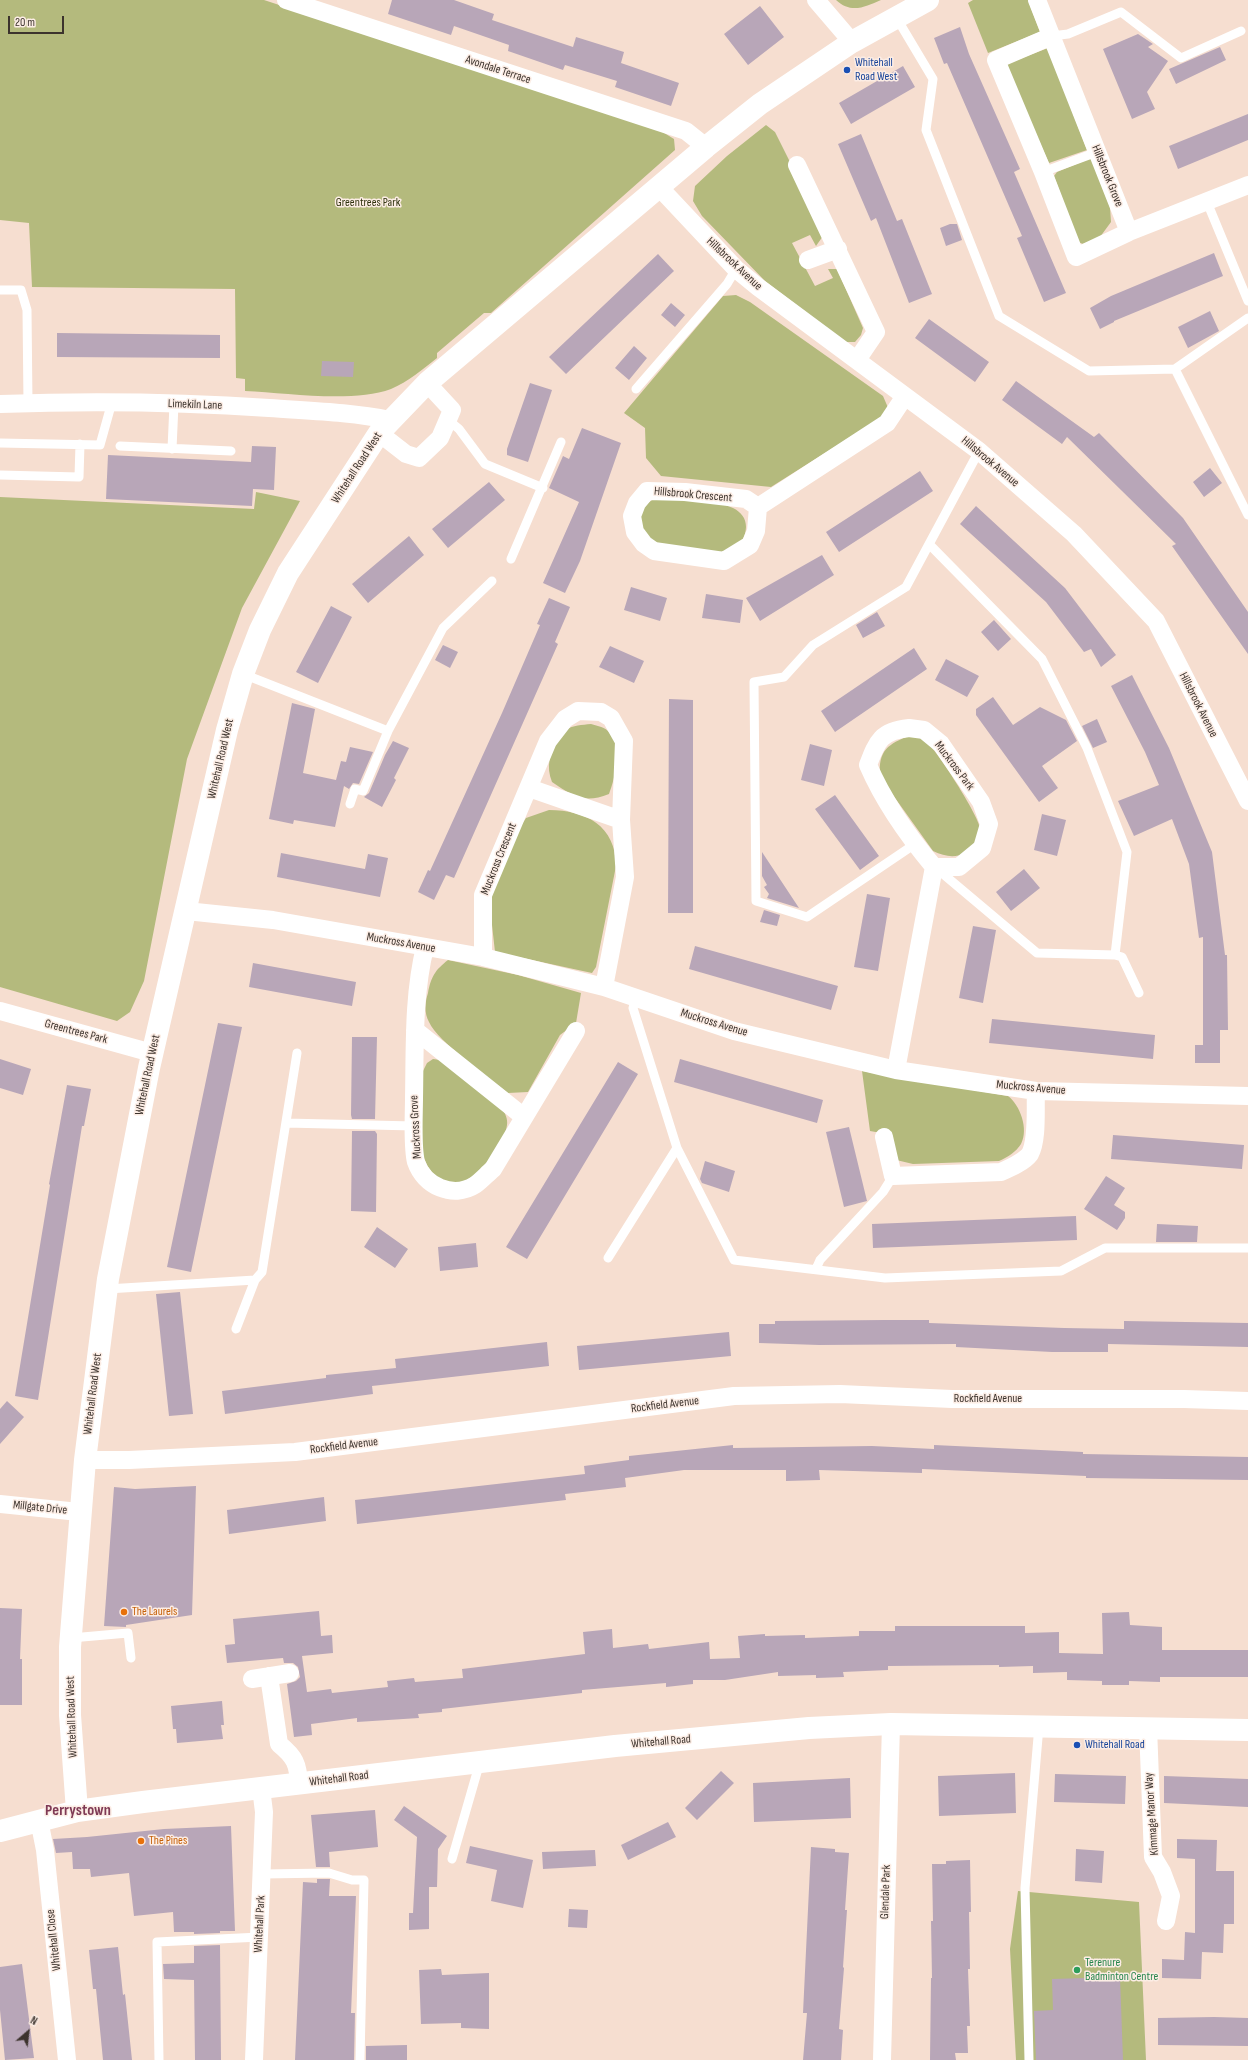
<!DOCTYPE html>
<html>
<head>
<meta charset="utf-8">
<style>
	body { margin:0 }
	#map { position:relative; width:1248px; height:2060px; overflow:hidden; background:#f6ded0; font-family:"Sofia Sans Condensed",sans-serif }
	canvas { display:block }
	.north { position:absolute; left:8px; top:2012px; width:40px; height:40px; -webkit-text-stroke:3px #fcede5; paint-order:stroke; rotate:28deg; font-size:11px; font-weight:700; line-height:16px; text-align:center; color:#3c332d }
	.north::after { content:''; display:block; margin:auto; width:14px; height:18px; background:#3c332d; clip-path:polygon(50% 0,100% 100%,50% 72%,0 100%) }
	.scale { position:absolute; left:8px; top:16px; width:56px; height:18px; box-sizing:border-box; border:2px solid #3c332d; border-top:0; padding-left:5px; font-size:12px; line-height:14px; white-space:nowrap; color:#3c332d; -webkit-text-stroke:3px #fcede5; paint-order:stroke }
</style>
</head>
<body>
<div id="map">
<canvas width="1248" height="2060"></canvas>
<div class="north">N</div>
<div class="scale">20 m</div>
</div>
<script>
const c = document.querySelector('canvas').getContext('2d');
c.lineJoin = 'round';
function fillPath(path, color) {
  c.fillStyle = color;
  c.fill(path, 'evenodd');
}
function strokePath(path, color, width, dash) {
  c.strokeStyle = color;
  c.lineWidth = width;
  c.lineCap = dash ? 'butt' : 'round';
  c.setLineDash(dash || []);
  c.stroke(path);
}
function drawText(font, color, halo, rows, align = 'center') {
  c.font = font + ' "Sofia Sans Condensed",sans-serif';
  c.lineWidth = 3;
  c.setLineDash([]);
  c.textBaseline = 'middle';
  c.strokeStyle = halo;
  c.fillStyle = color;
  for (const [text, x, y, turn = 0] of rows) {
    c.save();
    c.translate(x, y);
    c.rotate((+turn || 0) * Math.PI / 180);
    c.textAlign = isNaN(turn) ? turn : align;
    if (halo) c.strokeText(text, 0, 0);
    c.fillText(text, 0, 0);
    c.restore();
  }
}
fillPath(new Path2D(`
	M0,0H264L661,131L674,139L675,150L491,313H484L437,353V358C423,369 408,382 391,389C353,403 287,393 245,391V379L236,378L235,289L32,287L29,223L0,220Z
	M836,0H881C865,7 851,14 836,0Z
	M973,0H1028L1040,32L988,53L968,3Z
	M1048,48L1087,150L1049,163L1005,66L1009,63Z
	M766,125L775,132L815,212L823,236L816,246L810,235L792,243L815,286L833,278L828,269H837L863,328L861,335L855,342H845L765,281L702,216L693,201L695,186L727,156Z
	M1091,158L1110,207L1111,222L1100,237L1083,244L1078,242L1054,176L1057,172Z
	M736,295L750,302L883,396L889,410L879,419L771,487L661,476L646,458L645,428L624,413L723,296Z
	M256,492L300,501L242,608L187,759L144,981L130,1012L117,1021L0,987V497L254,509Z
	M661,495C684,498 712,498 733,508C741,512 746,518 746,527C744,568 684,548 658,544C633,529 635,506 661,495Z
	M591,724C598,726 605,727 610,733C623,748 615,778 609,794C584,804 573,796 552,782C546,766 549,754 559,740C561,737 563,732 566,730C573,725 582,725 591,724Z
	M911,735C916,737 922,738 926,741C936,749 979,816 980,828C981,833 977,839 975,842C964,859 950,859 933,851L880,777C878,750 888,744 911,735Z
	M549,810C586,810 616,826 616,866L596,967L592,973L495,952L492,925L491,892L520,827L526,818Z
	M448,960L518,975L581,993L576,1023L560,1035L528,1092L508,1093C489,1078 438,1042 429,1022C424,1013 425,1002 428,993C431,977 435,970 448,960Z
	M433,1059L440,1060L502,1108C505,1113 508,1119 507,1125C506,1135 500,1142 496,1150C483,1169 460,1197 436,1176C429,1171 423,1159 422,1150C419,1126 422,1095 423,1071L427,1063Z
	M862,1071L1008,1096C1020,1105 1029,1129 1021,1144C1016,1152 1008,1157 999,1161L913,1164L892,1159L887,1134L870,1131Z
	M1018,1891L1139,1902L1146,2060H1016L1010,1949Z`), '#b4ba7d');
fillPath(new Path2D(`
	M392,0H454L494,14L492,20L573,47L576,37L624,52L621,63L679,83L671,106L615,87L617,81L565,65L563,70L508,51L509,45L454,26L451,35L388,14Z
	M760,6L784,37L748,65L724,34Z
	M960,27L969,54L1020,169L1014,172L1066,293L1044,302L1017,238L1022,236L947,63L944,64L934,38Z
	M1138,34L1153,44L1148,47L1168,61L1147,92L1155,109L1132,119L1103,49Z
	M1220,47L1226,60L1176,84L1169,69Z
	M903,66L915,87L851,124L839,103Z
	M1248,114V140L1178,169L1169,146Z
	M861,134L897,221L902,219L932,294L909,303L876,218L871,221L838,144Z
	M950,224H957L962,240L946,246L940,228Z
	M1214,253L1223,276L1114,321V322L1100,329L1090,308L1111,296Z
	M658,254L674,271L566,374L549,357Z
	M671,303L685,315L675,327L661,315Z
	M1210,311L1219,331L1188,348L1178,327Z
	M929,319L989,362L975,382L915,338Z
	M57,333L220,335V358L57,357Z
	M634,346L647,358L629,380L615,368Z
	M322,361L354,362L353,377L321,376Z
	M1016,381L1094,437L1099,433L1183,518L1248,612V654L1172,546L1176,544L1067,437L1062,444L1002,400Z
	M530,383L552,390L528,462L507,455V449Z
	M582,428L621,443L580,561L565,593L543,583L579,502L549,488L563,456L569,459Z
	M252,446L276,447L274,490L253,489L252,506L106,499L108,455L251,462Z
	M1210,468L1222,483L1204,497L1193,482Z
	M920,471L933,491L839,552L826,532Z
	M489,482L505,500L448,548L432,529Z
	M976,506L1065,588L1116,655L1101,667L1091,649L1084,652L1046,602L960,524Z
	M409,536L424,555L368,603L352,584Z
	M822,555L834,575L760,621L746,598Z
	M631,587L667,598L660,621L624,610Z
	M706,594L743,600L740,623L702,618Z
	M549,598L570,607L555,642L558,644L454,878L446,875L434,900L418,892L428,870L430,871L502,713L540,625L537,624Z
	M331,606L352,617L318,683L296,672Z
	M877,612L885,626L863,638L856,625Z
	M994,620L1011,639L998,651L981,632Z
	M443,645L458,652L450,668L435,660Z
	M610,646L644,661L634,683L599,667Z
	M914,648L927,669L835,732L821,711Z
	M946,659L979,676L967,697L935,680Z
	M1132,675L1169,748L1212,852L1225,955H1227L1228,1030H1220V1063H1195V1045H1203V937L1199,938L1189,864L1172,819L1134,836L1118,801L1159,785L1145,752L1111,686Z
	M993,697L1013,725L1040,707L1066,720L1077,741L1042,766L1058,788L1039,802L976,715V709Z
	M669,699L693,700V913H668Z
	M292,703L315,709L303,773L336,780L341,761L346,762L350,747L373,752L359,784L353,783L349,789L344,786L335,827L294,820L293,824L269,819Z
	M1097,719L1107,742L1093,748L1082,726Z
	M393,741L409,748L394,778L396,780L382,807L364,797L369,793L385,755Z
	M810,744L832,750L824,786L801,780Z
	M835,795L879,856L860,870L815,809Z
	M1042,814L1066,820L1057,856L1034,850Z
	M762,852L799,908L767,898L769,894L764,887L767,885L762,876Z
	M281,853L365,869L368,854L388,858L380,897L277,877Z
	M1024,869L1040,888L1011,911L996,892Z
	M867,894L890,898L878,971L854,967Z
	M764,910L780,915L777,926L760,922Z
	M973,926L996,930L983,1003L959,998Z
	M695,946L838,986L831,1010L689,969Z
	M253,963L356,982L352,1006L249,987Z
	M992,1019L1155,1035L1153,1059L989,1043Z
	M218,1023L242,1027L191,1272L167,1267Z
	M352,1037H377L375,1119H352L351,1115Z
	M0,1059L31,1069L23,1095L0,1088Z
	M680,1059L823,1100L817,1123L674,1082Z
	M618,1062L638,1074L527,1259L506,1247Z
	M67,1085L91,1089L84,1126H82L38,1400L15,1396L50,1185L49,1184Z
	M849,1127L867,1201L844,1207L826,1132Z
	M352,1131H375L377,1134L376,1212L351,1211Z
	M1113,1135L1244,1145L1242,1169L1111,1159Z
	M705,1161L735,1171L729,1192L702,1183L700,1179Z
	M1106,1176L1125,1188L1114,1205L1125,1212V1218L1117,1230L1084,1209Z
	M1076,1216L1077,1240L873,1248L872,1224Z
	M1157,1224L1198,1226L1197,1242H1156Z
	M377,1227L408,1249L395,1268L364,1247Z
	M476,1243L478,1267L440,1271L438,1247Z
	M180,1292L193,1414L169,1416L156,1294Z
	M884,1320H929V1323L1064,1328L1124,1329V1321L1248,1323V1347L1108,1344V1352H1052L956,1347V1344L819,1345L759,1343V1324H775V1321Z
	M729,1332L731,1356L579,1370L577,1346Z
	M547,1342L549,1366L372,1386L373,1394L225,1414L222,1391L326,1378V1375L396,1368L395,1359Z
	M7,1401L24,1417L0,1444V1409Z
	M733,1445V1448L872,1446L934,1449V1445L1083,1452V1454L1248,1457V1480L1086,1478V1476L922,1469V1473L819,1470L820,1480L786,1481V1470H684L625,1478L626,1487L565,1494L566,1500L357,1524L355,1500L585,1474L584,1466L629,1460V1456Z
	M196,1486L192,1615L126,1625V1627L104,1626L114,1487L135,1489Z
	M324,1497L326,1521L229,1534L227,1510Z
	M0,1608L22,1609L20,1659H22V1705H0Z
	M319,1611L321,1636L332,1635L333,1653L302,1656L307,1692L331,1689L332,1693L388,1687L387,1681L414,1678L415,1682L463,1678L462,1669L585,1654L583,1632L612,1629L613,1648L648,1644L649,1649L709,1642L710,1659L740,1658L738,1636L765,1634V1636L805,1635V1638L859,1636V1631H895V1626H1025V1633L1059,1632V1653L1103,1654L1102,1613L1129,1612L1130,1625L1162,1627V1650H1248V1677H1160V1682L1129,1681V1685H1102V1681L1067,1680V1672L1033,1673V1666L999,1667V1665L888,1666V1670L843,1672L844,1677L816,1678V1675L778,1676V1672L725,1680H693V1684L666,1687V1683L582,1690V1693L442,1709V1712L418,1714L419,1718L357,1722V1718L311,1724L312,1735L294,1737L287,1684L296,1681L300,1677L298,1667L293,1663H284L283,1658L227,1663L225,1645L235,1644L233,1619Z
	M222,1701L224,1725H221L223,1739L177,1743L176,1729H173L171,1706Z
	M721,1771L734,1783L697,1820L685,1808Z
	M1015,1773L1016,1813L939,1816L938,1776Z
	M1055,1774L1126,1776L1125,1804L1054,1802Z
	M1164,1776L1248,1779V1807L1164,1803Z
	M850,1778L851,1818L754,1822L753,1783Z
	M404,1806L447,1836L438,1849L437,1887H429V1929L409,1930V1913H413L417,1837L394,1820Z
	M375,1810L378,1847L329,1852L330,1867H316L311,1815Z
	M668,1822L676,1837L628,1860L621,1845Z
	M231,1826L235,1931H220V1933L194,1934V1932H174L173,1912L134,1916L129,1873L91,1877L90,1869H73L72,1852L56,1853L53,1839L87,1837L164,1829Z
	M1177,1839L1217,1840L1216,1871H1234V1924H1224L1223,1953L1202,1952L1201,1979L1162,1978V1959L1184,1960L1185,1932L1195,1933V1859L1177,1858Z
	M470,1846L533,1860L523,1908L491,1901L497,1870L466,1863Z
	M811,1847L835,1849V1852L849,1853L845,1910H847L843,1967L844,1968L839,2029L843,2030L841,2060H803L807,2013H803Z
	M1076,1849L1104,1851L1102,1883L1075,1881Z
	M595,1850L596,1866L543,1869L542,1852Z
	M970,1860L971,1912H969L970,1969H968L970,2026H967L968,2053H955L956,2060H930L931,1978H932L931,1921H933L932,1864H946V1861Z
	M317,1879H330L329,1896H356L351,2013H355L354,2060H295L303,1882L317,1883Z
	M569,1909L588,1910L587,1928L568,1927Z
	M220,1945L221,2060H195L194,1980L164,1979L163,1964L194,1963V1946Z
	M118,1947L123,1995L125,1994L132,2060H103L96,1989H93L89,1950Z
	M22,1964L34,2058L5,2060L0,2010V1967Z
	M441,1969L442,1975L489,1973V2029L461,2028V2023L421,2024L419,1970Z
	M1120,1977L1123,2060H1036L1034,2011L1053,2010L1052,1979Z
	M1214,2017L1248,2018V2046L1158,2045V2018Z
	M407,2045V2060H366V2046Z`), '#b8a6b8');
strokePath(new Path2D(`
	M896,17L933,79L926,130L999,316L1089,371L1175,369L1248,318
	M1052,36L1068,34L1121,12L1181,58L1241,31
	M1043,172L1097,152
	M1207,202L1248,301
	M0,290H21L27,310L28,403
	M1175,369L1248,515
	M636,389L727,284L736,269
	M448,420L459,429L485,464L543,488
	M0,443L100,445L112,402
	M120,446L231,451
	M172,449L174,404
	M0,475L79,477L80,444
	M929,544L1042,659L1087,748L1127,852L1115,955
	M511,559L561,442
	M243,674L388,731L443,628L492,581
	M350,804L355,789L363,791L388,731
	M915,844L807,917L756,901L754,682L784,677L813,645L906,587L979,451
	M936,868L1037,953L1115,955L1122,957L1139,993
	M286,1123L414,1126
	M677,1148L734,1260L885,1278L1061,1271L1105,1248H1248
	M608,1258L677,1148L633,1008L636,998
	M816,1269L820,1260L883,1192L893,1176
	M107,1289L255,1280L262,1272L297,1053
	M236,1329L255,1280
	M71,1638L128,1633L131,1658
	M452,1859L480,1762
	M263,1874L329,1873L352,1880H364L360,2060
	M159,2060L157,1942L260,1937
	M1029,2060L1025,1888L1039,1726`), '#fff', 9);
strokePath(new Path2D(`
	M286,0L686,131L706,147
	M816,0L852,42
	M1037,0L1129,232
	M1052,36L996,60L1043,172L1076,257L1129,232L1248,185
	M797,165L876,332L857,360
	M659,187L736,269L758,287L979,451L1074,534L1156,621L1248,801
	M808,260L838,249
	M0,404C90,401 180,402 269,408C310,411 350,412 390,420
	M379,433L406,454L419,458L440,438L452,410L427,383
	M647,491L685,492L746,499L758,507L756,531L750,545L724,561L654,551L644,544L635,532L632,516L637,503Z
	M758,507L887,423L905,396
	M909,728L924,730L941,744L981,802L989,824L982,848L959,867H934C908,836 884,802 868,765C877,741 881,731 909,728Z
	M529,788L621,820
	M186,911L273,920L483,957L604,987L734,1031L896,1070L1036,1091L1248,1096
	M425,947C413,996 415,1048 414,1098C414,1115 412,1146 416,1162C424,1186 453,1199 475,1185C481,1181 487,1174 493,1169L576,1031
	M483,957V895L548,741L565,719L578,711L601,712L611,718L624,741L621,820L625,877L604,987
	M0,1011L152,1053
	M415,1030L524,1117
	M896,1070L934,867
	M884,1137L893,1176L1001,1172C1010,1168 1024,1162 1030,1154C1038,1139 1035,1108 1036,1091
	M85,1460H129L295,1452L734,1396L840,1394L952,1399H1184L1248,1401
	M0,1504L79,1512
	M269,1676L279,1744C295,1757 298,1764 299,1784
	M252,1679L290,1673
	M1148,1727L1153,1857L1162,1872L1171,1896L1166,1921
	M39,1820L45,1850L67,2060
	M254,2060L264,1812L261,1788
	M882,2060L891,1724`), '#fff', 18);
strokePath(new Path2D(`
	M77,1811L70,1715V1647L85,1460L108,1279L149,1068L227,730L243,674L260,630L288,573L379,433L427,383L706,147L760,104L852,42L928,0
	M0,1831L77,1811L143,1802L615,1746L809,1728L891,1724L1248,1730`), '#fff', 22);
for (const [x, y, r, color] of [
	[847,70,4,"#1a4fb4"],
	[124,1612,4,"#e8710a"],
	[1077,1745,4,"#1a4fb4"],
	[141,1841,4,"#e8710a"],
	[1077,1970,4,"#2e9e5b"]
]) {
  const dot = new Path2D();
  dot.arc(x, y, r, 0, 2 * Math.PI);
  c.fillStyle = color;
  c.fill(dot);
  strokePath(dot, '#fcede5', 1.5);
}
drawText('12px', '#164399', '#fcede5', [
	["Whitehall",855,63],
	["Road West",855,77],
	["Whitehall Road",1085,1745]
], 'left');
drawText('12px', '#3c332d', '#fcede5', [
	["Avondale Terrace",498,70,18],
	["Hillsbrook Grove",1107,176,68],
	["Hillsbrook Avenue",734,264,43],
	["Limekiln Lane",195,405,2],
	["Hillsbrook Avenue",990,462,40],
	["Whitehall Road West",357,468,-57],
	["Hillsbrook Crescent",693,495,5],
	["Hillsbrook Avenue",1198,705,63],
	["Whitehall Road West",221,759,-77],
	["Muckross Park",954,766,53],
	["Muckross Crescent",499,859,-68],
	["Muckross Avenue",401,943,10],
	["Muckross Avenue",714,1023,17],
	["Greentrees Park",76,1032,15],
	["Whitehall Road West",148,1075,-78],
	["Muckross Avenue",1031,1088,5],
	["Muckross Grove",416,1127,-93],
	["Whitehall Road West",93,1394,-83],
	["Rockfield Avenue",988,1399],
	["Rockfield Avenue",665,1405,-7],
	["Rockfield Avenue",344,1446,-7],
	["Millgate Drive",40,1508,6],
	["Whitehall Road West",72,1717,-92],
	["Whitehall Road",661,1742,-5],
	["Whitehall Road",339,1779,-7],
	["Kimmage Manor Way",1152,1814,-94],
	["Glendale Park",886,1892,-88],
	["Whitehall Park",260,1924,-87],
	["Whitehall Close",54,1940,-96]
]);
drawText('12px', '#30330e', '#fcede5', [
	["Greentrees Park",368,203]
]);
drawText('12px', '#c56008', '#fcede5', [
	["The Laurels",132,1612],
	["The Pines",149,1841]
], 'left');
drawText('12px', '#27864d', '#fcede5', [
	["Terenure",1085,1963],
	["Badminton Centre",1085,1977]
], 'left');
drawText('bold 16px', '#7f3a55', '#fcede5', [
	["Perrystown",78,1811]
]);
</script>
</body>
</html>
